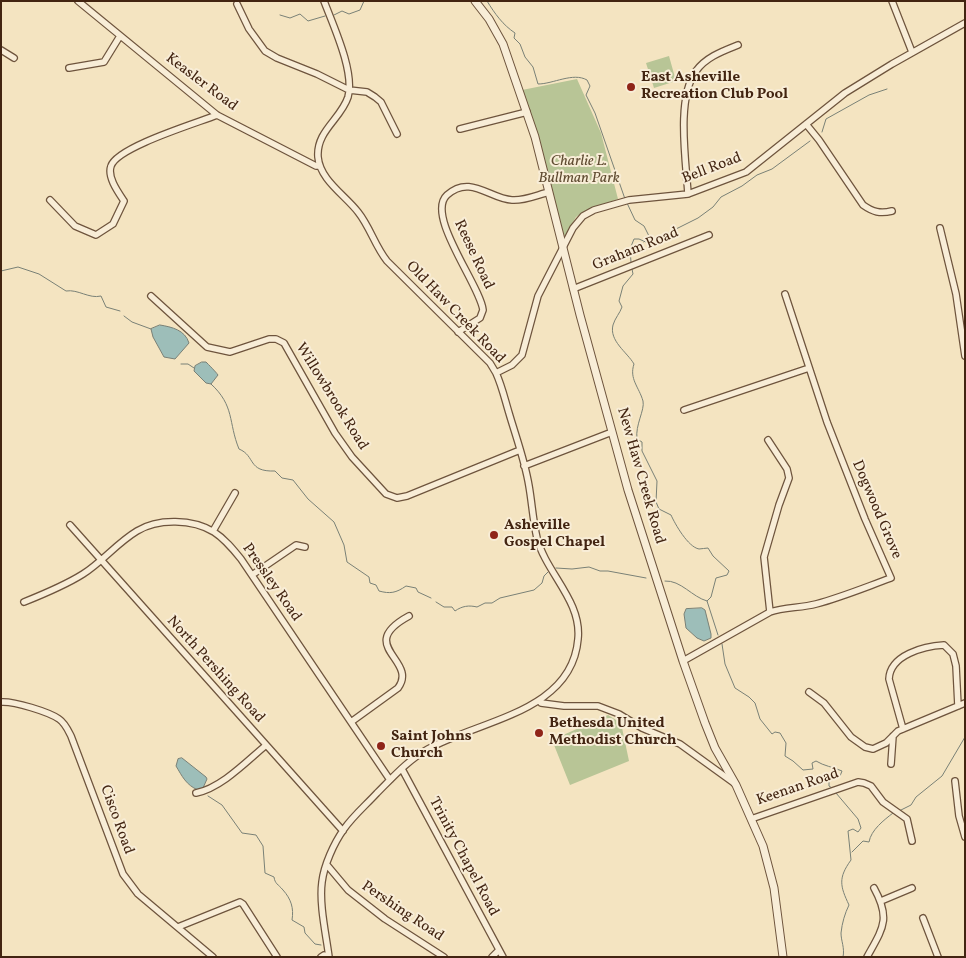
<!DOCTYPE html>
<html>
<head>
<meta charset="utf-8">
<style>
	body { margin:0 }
	#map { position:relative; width:966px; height:958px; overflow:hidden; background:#f4e4c1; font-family:Vollkorn,serif }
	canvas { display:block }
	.frame { position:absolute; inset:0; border:2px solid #422411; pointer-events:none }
</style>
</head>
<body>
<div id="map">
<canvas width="966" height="958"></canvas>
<div class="frame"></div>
</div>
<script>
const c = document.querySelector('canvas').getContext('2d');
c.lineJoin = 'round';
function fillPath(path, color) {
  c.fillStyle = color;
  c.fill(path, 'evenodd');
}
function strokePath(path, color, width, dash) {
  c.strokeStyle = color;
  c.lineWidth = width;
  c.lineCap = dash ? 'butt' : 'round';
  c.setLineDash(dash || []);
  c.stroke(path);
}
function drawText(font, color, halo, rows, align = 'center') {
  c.font = font + ' Vollkorn,serif';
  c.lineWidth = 4;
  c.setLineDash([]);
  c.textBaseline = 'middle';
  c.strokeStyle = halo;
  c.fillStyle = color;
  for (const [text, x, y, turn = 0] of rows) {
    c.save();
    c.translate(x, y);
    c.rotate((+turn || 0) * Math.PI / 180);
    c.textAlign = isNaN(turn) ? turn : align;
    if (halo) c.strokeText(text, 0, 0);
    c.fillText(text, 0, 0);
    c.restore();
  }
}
fillPath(new Path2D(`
	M669,56L676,81L654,88L646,63Z
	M577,79L601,133L618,199L583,212L576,217L565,236L563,235L522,90Z
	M608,715L621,723L629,761L570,785L552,740Z`), '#b8c596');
const water = new Path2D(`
	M160,325C172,327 185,330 189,343L175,359L164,357L153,337L151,329Z
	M202,362H206C208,364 216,372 218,375L211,384L206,383L194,371L195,366Z
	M702,608L705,610L711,634V638L704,641L697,638L686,628L684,614L686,609Z
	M182,758L206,777L207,779L203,788L198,790C186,785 182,776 176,766L178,759Z`);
fillPath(water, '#9dbeb9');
strokePath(water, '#798076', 1);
strokePath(new Path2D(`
	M487,1C495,14 503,25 515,33L514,38L520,44L525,57L533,67L538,84C553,84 573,72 587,80L590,86L586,95L595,113L625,199
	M280,15L290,18L300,14L308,21L325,16
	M334,15L342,11L349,14L360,10L364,1
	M822,132L826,119L869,95L887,89
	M627,203L635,220L644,226L649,236L644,242
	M631,262L630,249L634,239H639L648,243L698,218L713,207L721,197L742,186L757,175L772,169L810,141
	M632,269L633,274L623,286L619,301L622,307C620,313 615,318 613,325C609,341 627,352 634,364C629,379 639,387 643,401C645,410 635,425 637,439L642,442V451L657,481L656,502L659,509L671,515C675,524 688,547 699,549C702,549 705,548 708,548L713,556L729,571L727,575L716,578L711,597L707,601L718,635
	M1,271L18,267L39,274L66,291C78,289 89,299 101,296L106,307L120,311
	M124,316L132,322L151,329
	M181,364H188L194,368
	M211,384C235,406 228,422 239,449C256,456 247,472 275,471L282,478L293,480L308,499L334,522L344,545L347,562L369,577L370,583L376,585L379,591C390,594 396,593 406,586L416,588L418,592L431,598
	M556,568L572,569L589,567L600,571H608L646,578
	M665,581C681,580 692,597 707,601
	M436,602L444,607H452L455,611C462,606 469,605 477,607L485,603H492L500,598L534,590L542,583L544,576L548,572
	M722,644L725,664L735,688L749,697L755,703L760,719L772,734L775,732L780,733L786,743L785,756L793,761L803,770L813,769L812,763L816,761C824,766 833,767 842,771L840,776L829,779V786L832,788
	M836,793L858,819L861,828L858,832L853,829L848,831L851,860C838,878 840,886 849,905C845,913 842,923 841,933C841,941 845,948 843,957
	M208,796L222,805L242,833L256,835L263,846L265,873L274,877C275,884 278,884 283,890C291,899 294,908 292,920L304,927L305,933L315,944L321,945
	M899,811L911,805L916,797L942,776L965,737
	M852,852L863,841L869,842C871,830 884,820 893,813`), '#798076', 1);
const minor = new Path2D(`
	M78,1L217,115L316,166H320
	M324,1C333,25 355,72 348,97C341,119 316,131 318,157C320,180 345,195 358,212C370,227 375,246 387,261L490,363L496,373C502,386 505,400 509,413C516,437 525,461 529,486C532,503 533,521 537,538C546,573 582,601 578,639C572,712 480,720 428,749C408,760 393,777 377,793C366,805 353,816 344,829C334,843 324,865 322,882C319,904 326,934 329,957
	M892,1L912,52
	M237,4L249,29L265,51L277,58L317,74L349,90L367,92L375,97L381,102L397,134
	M1,50L14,58
	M69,68L104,62L120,36
	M806,124L819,140L863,205C873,212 880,214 892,211
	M460,129L527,112
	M688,194C686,161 676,98 696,71C706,57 723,51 738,45
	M50,200L75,226L96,235L113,224L124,201C118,192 107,177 111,166C117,147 197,123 217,115
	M940,228L956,294L965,356
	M573,289L709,235
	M151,296L207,347L230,352L269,339H276L284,343L335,433L352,457L386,494L397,498L407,496L520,450
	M458,332L480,318L483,310C480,285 425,215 447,195C470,174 490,199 512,200C524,201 537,195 549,192
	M496,373L512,365L522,355L538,296L573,228L583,216L594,210L629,200L688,194L746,172L845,93L892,64L965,23
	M684,410L809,368
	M768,440L787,469L789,478L779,505L764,557L770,612
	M524,466L612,432
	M70,525L343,831
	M213,531L235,493
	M252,575L296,545L305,547
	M24,602C44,594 64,586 83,574C102,562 117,543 137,531C158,518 193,519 214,532C225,539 233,549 241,559L390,780
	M683,661L770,612C784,607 801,608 816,604C842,597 866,587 891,578L865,519L827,422L785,294
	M809,692L824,703L851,737L865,747L873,749L886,743L898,731L965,703
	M540,701L541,703L564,706H598L619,714L642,728L680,744L734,783
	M1,702C14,701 49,712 59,719C65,723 68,730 71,736L123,874L138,894L213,957
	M351,722L398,688C419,660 354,646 409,616
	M903,729L889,679C890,655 924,646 944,645L953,654L956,666L958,706
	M891,764L893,736
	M402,769L503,957
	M955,781L959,816L965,837
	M196,793C221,788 246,762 265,746
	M751,819L858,782L864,783L871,786L883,802L907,819L912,841
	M327,865L348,890L385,919L444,957
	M881,901L912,888
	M923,918L938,957
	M178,927L240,902L243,904L277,957
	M321,957L324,955L326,957
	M492,957L499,950
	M867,957C883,928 891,919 874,888`);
const tertiary = new Path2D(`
	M475,1L489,19L503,44L535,137L580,315L628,490L683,661L705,723L715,748L736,785L763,846L774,888L783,957`);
strokePath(minor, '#6e543d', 8);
strokePath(tertiary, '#6e543d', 9);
strokePath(minor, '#f8edd7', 5.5);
strokePath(tertiary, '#f8edd7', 7);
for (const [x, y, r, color] of [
	[631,87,5,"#8f2418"],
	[494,535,5,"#8f2418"],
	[539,733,5,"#8f2418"],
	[381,746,5,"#8f2418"]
]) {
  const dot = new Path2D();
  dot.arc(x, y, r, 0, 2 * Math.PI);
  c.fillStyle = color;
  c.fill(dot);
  strokePath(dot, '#f8edd7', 2);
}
drawText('bold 15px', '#422411', '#f8edd7', [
	["East Asheville",641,78],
	["Recreation Club Pool",641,95],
	["Asheville",504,526],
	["Gospel Chapel",504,543],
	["Bethesda United",549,724],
	["Methodist Church",549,741],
	["Saint Johns",391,737],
	["Church",391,754]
], 'left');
drawText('15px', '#422411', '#f8edd7', [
	["Keasler Road",201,83,37],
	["Bell Road",712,169,-21],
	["Graham Road",636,250,-22],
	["Reese Road",473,255,65],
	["Old Haw Creek Road",455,313,46],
	["Willowbrook Road",331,397,58],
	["New Haw Creek Road",640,476,74],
	["Dogwood Grove",876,510,67],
	["Pressley Road",271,583,55],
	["North Pershing Road",215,670,48],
	["Keenan Road",798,788,-19],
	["Cisco Road",116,820,70],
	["Trinity Chapel Road",463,857,62],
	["Pershing Road",402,912,34]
]);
drawText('italic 15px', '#604c32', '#f8edd7', [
	["Charlie L.",579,162],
	["Bullman Park",579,179]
]);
</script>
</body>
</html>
